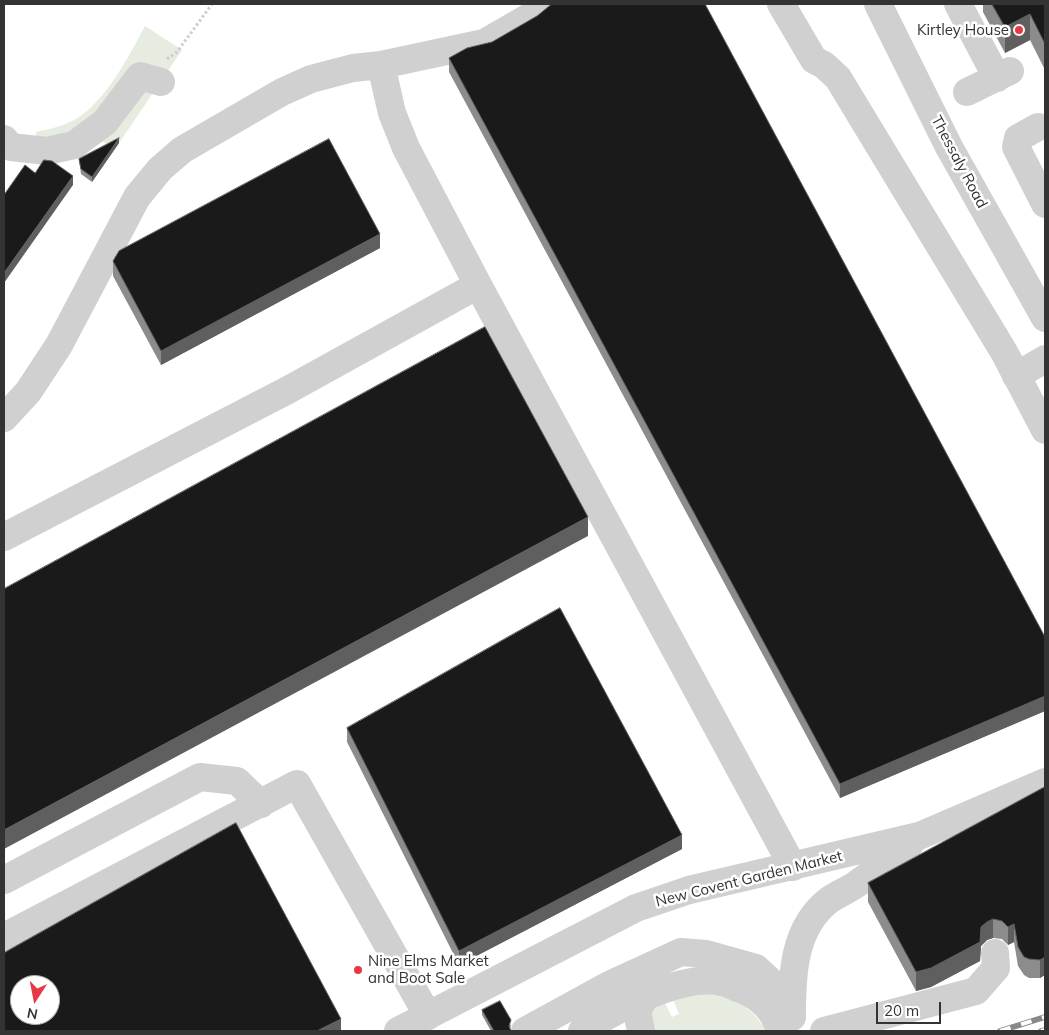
<!DOCTYPE html>
<html>
<head>
<meta charset="utf-8">
<style>
	body { margin:0 }
	#map { position:relative; width:1049px; height:1035px; overflow:hidden; background:#fff; font-family:Mulish,sans-serif }
	canvas { display:block }
	.frame { position:absolute; inset:0; border:5px solid #333; pointer-events:none }
	.north { position:absolute; left:10px; top:975px; width:50px; height:50px; box-sizing:border-box; background:#fff; border:1px solid #adadad; border-radius:50%; rotate:191deg; font-size:14px; font-weight:700; line-height:20px; text-align:center; color:#333 }
	.north::after { content:''; display:block; margin:auto; width:18px; height:22px; background:#e63946; clip-path:polygon(50% 0,100% 100%,50% 72%,0 100%) }
	.scale { position:absolute; left:876px; top:1002px; width:65px; height:22px; box-sizing:border-box; border:2px solid #333; border-top:0; padding-left:6px; font-size:15px; line-height:18px; white-space:nowrap; color:#333; -webkit-text-stroke:4px #fff; paint-order:stroke }
</style>
</head>
<body>
<div id="map">
<canvas width="1049" height="1035"></canvas>
<div class="frame"></div>
<div class="north">N</div>
<div class="scale">20 m</div>
</div>
<script>
const c = document.querySelector('canvas').getContext('2d');
c.lineJoin = 'round';
function fillPath(path, color) {
  c.fillStyle = color;
  c.fill(path, 'evenodd');
}
function strokePath(path, color, width, dash) {
  c.strokeStyle = color;
  c.lineWidth = width;
  c.lineCap = dash ? 'butt' : 'round';
  c.setLineDash(dash || []);
  c.stroke(path);
}
function drawText(font, color, halo, rows, align = 'center') {
  c.font = font + ' Mulish,sans-serif';
  c.lineWidth = 5;
  c.setLineDash([]);
  c.textBaseline = 'middle';
  c.strokeStyle = halo;
  c.fillStyle = color;
  for (const [text, x, y, turn = 0] of rows) {
    c.save();
    c.translate(x, y);
    c.rotate((+turn || 0) * Math.PI / 180);
    c.textAlign = isNaN(turn) ? turn : align;
    if (halo) c.strokeText(text, 0, 0);
    c.fillText(text, 0, 0);
    c.restore();
  }
}
fillPath(new Path2D(`
	M145,26L182,50L115,149L100,140L37,159L36,132C50,129 64,126 76,119C106,101 129,56 145,26Z
	M697,993C724,995 747,1001 762,1025L766,1024L769,1031H651C648,1016 652,1010 664,1001L672,1017L679,1014L673,1000Z`), '#e6ecdf');
strokePath(new Path2D(`
	M167,59L177,52L212,4`), '#cdcdcd', 3, [2.5, 2.5]);
strokePath(new Path2D(`
	M781,4L814,60L824,65L838,78L1004,352L1045,430
	M878,4L949,147L1045,318
	M958,4L997,78
	M381,65L392,113L406,148L478,285L793,867
	M967,92L1010,71
	M1038,127L1018,138L1016,147L1045,204
	M4,139L11,147L47,151L74,145L105,122L140,76L161,82
	M1016,376L1045,359
	M4,418L28,392L59,345L137,197L160,169L182,150L282,92L311,79L353,68L381,65L484,43L529,17L545,4
	M4,537L288,390L478,285
	M4,880L200,777L237,781L261,804
	M4,937L297,784L428,1016
	M792,1013C792,973 794,928 828,901C837,894 849,890 858,883C876,871 892,857 910,844
	M398,1031L636,908L689,890L919,836L1045,782
	M525,1031L609,985L681,952L706,954L756,968L781,991L792,1017
	M582,1031C615,1010 681,973 721,982C729,983 736,988 743,990C762,998 775,1012 780,1031
	M641,1031L637,1011L645,998
	M824,1031L976,991L996,968L995,953`), '#d0d0d0', 28);
const rail = new Path2D(`
	M1000,1031L1045,1017
	M1041,1031L1045,1030`);
strokePath(rail, '#888', 5.5);
strokePath(rail, '#fff', 4, [11]);
fillPath(new Path2D(`
	M983,4H1045V70L1030,40L1005,53L983,12Z
	M449,58L1045,637V711L840,798L449,72Z
	M119,143L92,182L81,174L79,159Z
	M380,248L161,365L113,276V261Z
	M347,728L682,849L459,965L347,742Z
	M1045,787V975L1040,978H1029L1024,975L1018,966L1014,942L1008,945L1002,939L993,938L987,940L981,946L980,961L931,987L916,991L868,902V883Z
	M482,1010L511,1025L510,1029L511,1031H491L482,1015Z`), '#8c8c8c');
fillPath(new Path2D(`
	M1030,14V40L1005,53V27Z
	M119,138V143L92,182V177Z
	M73,176V185L4,283V273Z
	M380,234V248L161,365V351Z
	M588,517V536L4,849V830Z
	M1045,696V711L840,798V784Z
	M682,835V849L459,965V951Z
	M993,919V938L987,940L981,946L980,961L931,987L916,991V972L981,927L987,922Z
	M1014,924V942L1008,945V927Z
	M1045,957V975L1040,978V960Z
	M341,1019V1031H317Z`), '#5f5f5f');
const building = new Path2D(`
	M552,4H705L1045,637V696L840,784L449,58L467,48L492,42L537,16Z
	M992,4H1045V44L1030,14L1005,27Z
	M119,138L92,177L81,169L79,159Z
	M329,139L380,234L161,351L113,261L119,251Z
	M44,160L52,161L73,176L4,273V195L25,165L35,173Z
	M485,327L588,517L4,830V589Z
	M560,608L682,835L459,951L347,728Z
	M1045,787V957L1040,960L1029,959L1024,957L1018,947L1014,924L1008,927L1002,921L993,919L987,922L981,927L980,942L931,968L916,972L868,883Z
	M236,823L341,1019L317,1031H4V953ZM20,985H50V1015H20Z
	M500,1001L511,1020L509,1026L511,1031H494L482,1010Z`);
fillPath(building, '#1a1a1a');
strokePath(building, '#5f5f5f', 1);
for (const [x, y, r, color] of [
	[1019,30,5,"#e63946"],
	[358,970,5,"#e63946"]
]) {
  const dot = new Path2D();
  dot.arc(x, y, r, 0, 2 * Math.PI);
  c.fillStyle = color;
  c.fill(dot);
  strokePath(dot, '#fff', 2);
}
drawText('15px', '#333', '#fff', [
	["Kirtley House",1009,30],
	["Nine Elms Market",368,961,"left"],
	["and Boot Sale",368,978,"left"]
], 'right');
drawText('15px', '#333', '#fff', [
	["Thessaly Road",959,162,62],
	["New Covent Garden Market",749,879,-14]
]);
</script>
</body>
</html>
